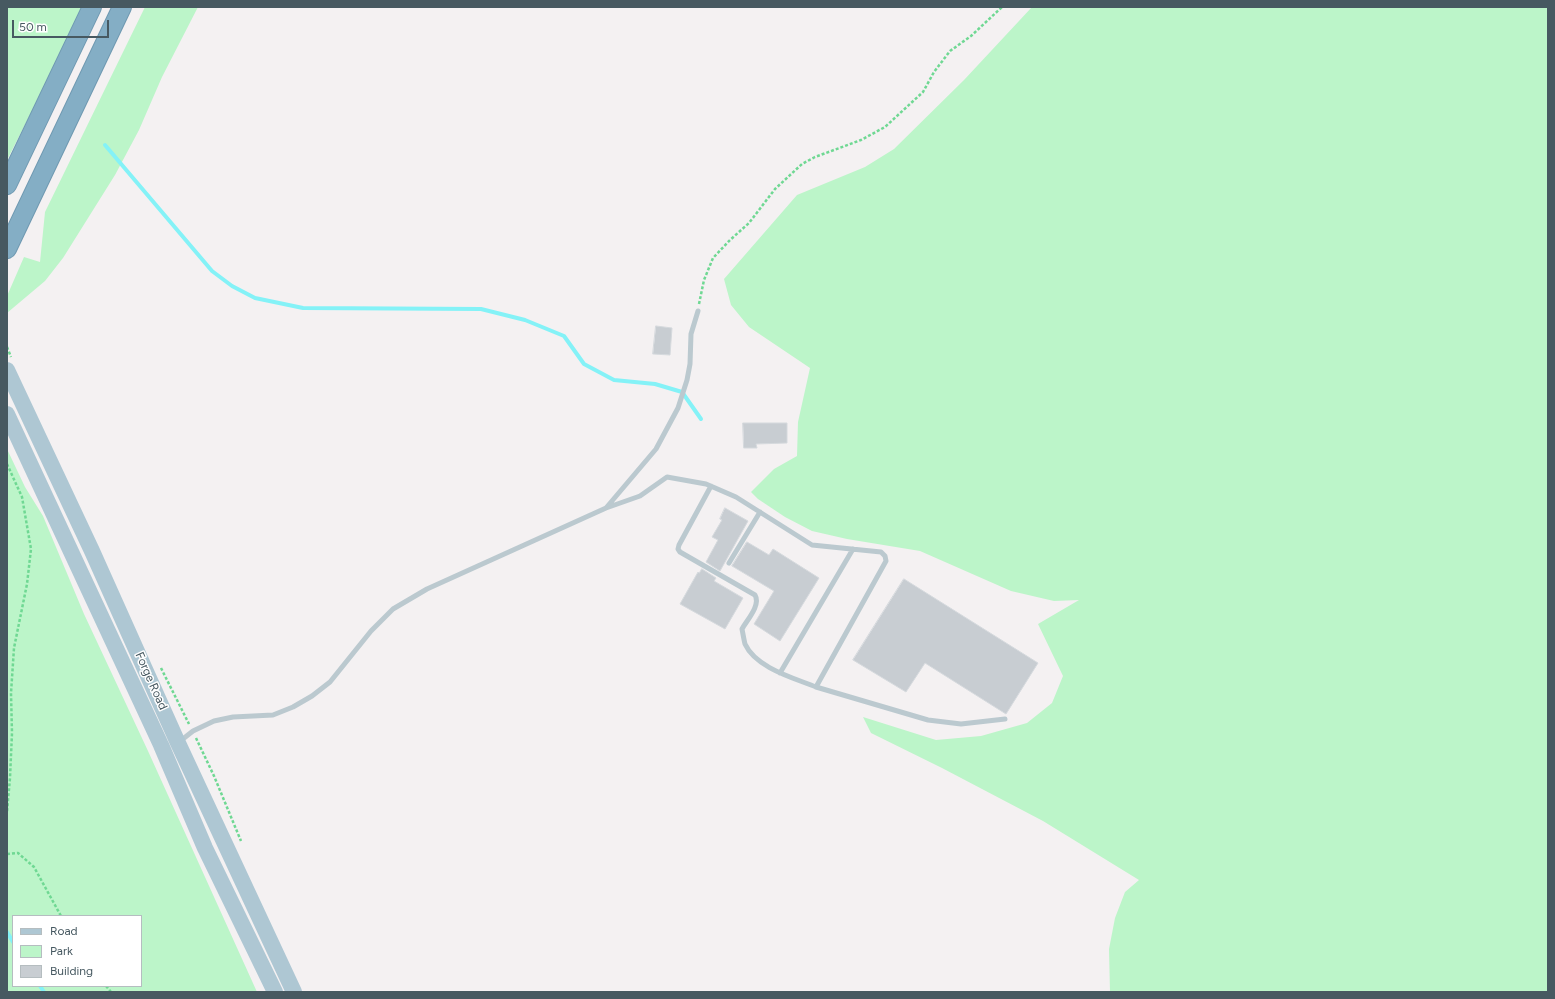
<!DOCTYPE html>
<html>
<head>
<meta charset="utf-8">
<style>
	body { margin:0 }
	#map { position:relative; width:1555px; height:999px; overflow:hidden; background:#f4f1f2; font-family:Figtree,sans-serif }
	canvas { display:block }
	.frame { position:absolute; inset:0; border:8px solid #475961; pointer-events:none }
	.legend { position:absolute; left:12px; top:915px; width:130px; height:72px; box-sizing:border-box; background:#fff; border:1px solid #b5bdc0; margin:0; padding:5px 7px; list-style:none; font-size:12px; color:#475961 }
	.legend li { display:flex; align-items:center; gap:8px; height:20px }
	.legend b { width:20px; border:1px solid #b5bdc0 }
	.scale { position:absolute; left:12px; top:20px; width:97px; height:18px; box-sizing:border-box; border:2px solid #475961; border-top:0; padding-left:5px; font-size:12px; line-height:14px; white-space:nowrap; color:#475961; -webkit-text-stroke:3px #fff; paint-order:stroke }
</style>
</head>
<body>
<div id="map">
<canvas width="1555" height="999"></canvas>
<div class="frame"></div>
<ul class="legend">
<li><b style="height:5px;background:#aec7d3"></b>Road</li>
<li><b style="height:11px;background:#bcf5c9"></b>Park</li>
<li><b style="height:11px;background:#c8cdd2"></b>Building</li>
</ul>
<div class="scale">50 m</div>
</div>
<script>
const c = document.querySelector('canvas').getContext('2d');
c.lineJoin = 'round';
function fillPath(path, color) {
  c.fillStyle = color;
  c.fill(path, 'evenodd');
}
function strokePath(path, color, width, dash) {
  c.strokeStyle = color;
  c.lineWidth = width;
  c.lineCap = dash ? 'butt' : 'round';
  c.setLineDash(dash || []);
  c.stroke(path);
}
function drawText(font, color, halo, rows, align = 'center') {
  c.font = font + ' Figtree,sans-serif';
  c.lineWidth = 3;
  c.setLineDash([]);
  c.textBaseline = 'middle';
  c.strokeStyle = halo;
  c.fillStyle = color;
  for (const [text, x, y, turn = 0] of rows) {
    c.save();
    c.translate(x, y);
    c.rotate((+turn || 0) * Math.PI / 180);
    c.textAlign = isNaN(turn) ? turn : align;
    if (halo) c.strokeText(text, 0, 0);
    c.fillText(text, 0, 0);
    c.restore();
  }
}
fillPath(new Path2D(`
	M7,7H85L7,160Z
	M145,7H198L162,77L139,130L115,175L63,258L45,281L7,313V296L24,257L40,262L45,212Z
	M1032,7H1548V992H1110L1109,949L1115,918L1125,892L1139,880L1043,821L942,768L871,733L863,717L936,740L981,736L1027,723L1052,703L1063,676L1038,624L1079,600L1054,601L1011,591L920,551L847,539L812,531L785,517L758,499L751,492L774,469L797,456L798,422L810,368L749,327L731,305L724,279L797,195L865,167L894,149L964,80Z
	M7,449L25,487L43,516L84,614L148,751L257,992H7ZM13,916H141V986H13Z`), '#bcf5c9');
strokePath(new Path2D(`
	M105,145L212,271L232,286L255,298L303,308L481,309L525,320L564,336L584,364L614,380L655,384L682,392L701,419
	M7,932L13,942
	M40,986L44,992`), '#84f2f7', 4);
const building = new Path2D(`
	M656,326L672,328L670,355L653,354Z
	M743,423H787V443L756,444L757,448H744Z
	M725,508L748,521L720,571L706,562L718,540L712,537L722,520L720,519Z
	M747,542L769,555L773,549L819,578L780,641L754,624L774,591L732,566Z
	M702,569L716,578L714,581L743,598L725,629L680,604L698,572L699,573Z
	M904,579L1038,663L1006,714L925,663L906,692L853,660Z`);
fillPath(building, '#c8cdd2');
strokePath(building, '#d5d9dd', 1);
const motorway = new Path2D(`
	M7,185L92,7
	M7,249L122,7`);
strokePath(motorway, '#6f99b1', 20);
strokePath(new Path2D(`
	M699,304L704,280L713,258L730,240L749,223L775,189L802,164L815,157L861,140L885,127L923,92L934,72L950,51L971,36L1002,7
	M7,347L11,357
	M7,464L22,497L31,549L27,584L14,648L11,693L12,733L10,778L7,812
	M161,668L189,724
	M196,738L214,776L241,841
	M7,854L18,853L34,867L61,916
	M106,986L111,992`), '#6fd893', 2.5, [3, 2]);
strokePath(new Path2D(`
	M606,508L640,496L667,477L706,484L736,497L812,545L881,552L885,556L886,561L816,687C794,678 756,668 745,644C744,640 743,634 742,629C747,620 761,605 755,595L680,552L678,549L679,545L711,486
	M729,563L760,512
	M780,673L853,549
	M816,687L928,720L961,724L1005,719
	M179,742L193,731L214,721L233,717L273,715L293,707L312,696L330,682L371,631L393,609L427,589L606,508L656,449L678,408L687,380L690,364L691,334L698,311`), '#bbc9cf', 5);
strokePath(new Path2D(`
	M7,370L92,551L178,743L294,992
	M7,414L161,745L205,848L275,992`), '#aec7d3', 16);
strokePath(motorway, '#84aec5', 18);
drawText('12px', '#475961', '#fff', [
	["Forge Road",151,681,66]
]);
</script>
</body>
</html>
